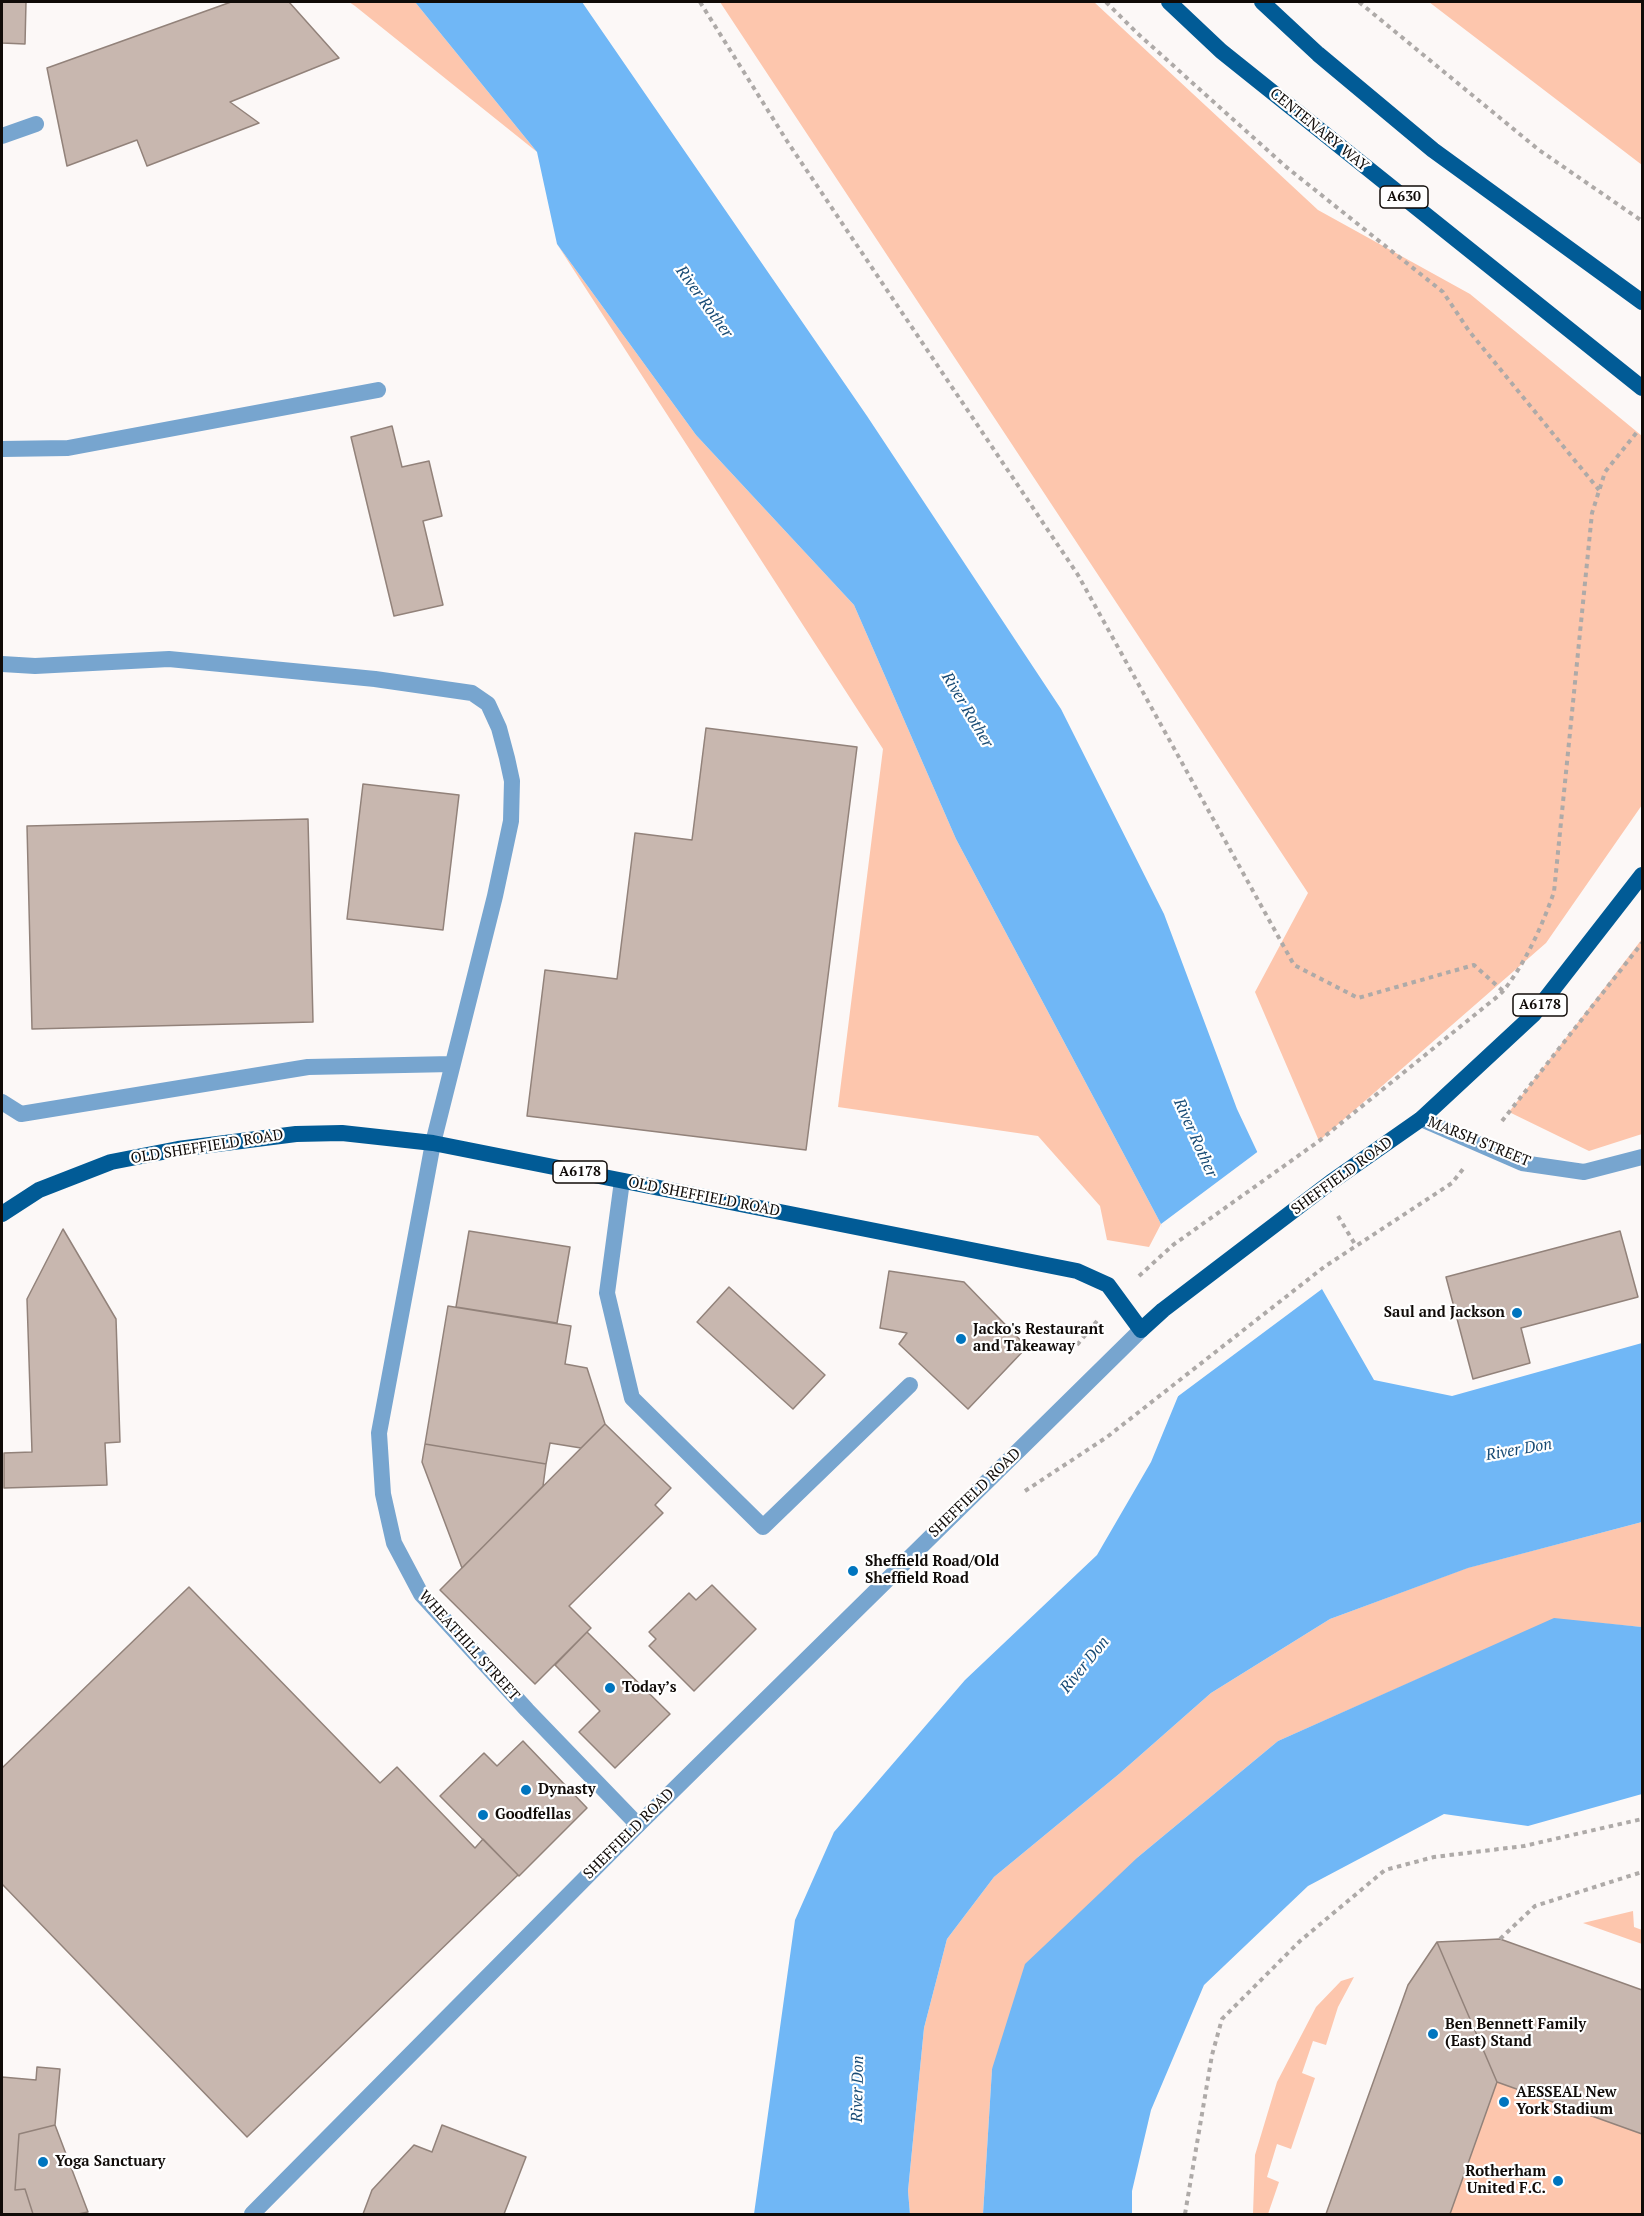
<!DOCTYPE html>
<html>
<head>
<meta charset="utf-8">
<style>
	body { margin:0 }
	#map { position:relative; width:1644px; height:2216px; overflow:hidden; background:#fcf8f7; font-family:"PT Serif",serif }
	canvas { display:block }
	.frame { position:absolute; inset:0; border:3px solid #100b08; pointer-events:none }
</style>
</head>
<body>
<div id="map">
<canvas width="1644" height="2216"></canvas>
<div class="frame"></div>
</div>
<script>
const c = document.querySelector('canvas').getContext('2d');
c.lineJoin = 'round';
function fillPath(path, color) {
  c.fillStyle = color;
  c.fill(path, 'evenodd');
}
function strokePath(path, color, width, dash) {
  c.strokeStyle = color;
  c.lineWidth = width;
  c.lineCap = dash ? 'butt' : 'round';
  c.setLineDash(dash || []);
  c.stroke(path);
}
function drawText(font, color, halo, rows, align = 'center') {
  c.font = font + ' "PT Serif",serif';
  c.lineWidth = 4.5;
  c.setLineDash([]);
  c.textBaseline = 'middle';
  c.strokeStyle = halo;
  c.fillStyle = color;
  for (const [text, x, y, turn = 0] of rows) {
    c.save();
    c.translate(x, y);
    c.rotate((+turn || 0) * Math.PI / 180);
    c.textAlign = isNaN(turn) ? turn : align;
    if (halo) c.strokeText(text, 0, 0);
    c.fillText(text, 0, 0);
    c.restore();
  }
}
fillPath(new Path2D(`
	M349,2H415L537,152L355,6Z
	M720,2H1094L1318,210L1470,294L1642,436V805L1546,943L1319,1141L1255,992L1308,893Z
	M1429,2H1642V165Z
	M557,244L696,435L854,605L956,839L1161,1224L1149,1247L1107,1240L1100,1206L1038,1136L838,1107L883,749Z
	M1642,939V1134L1589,1151L1509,1112Z
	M1642,1522V1627L1554,1619L1278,1741L1138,1857L992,2069L983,2214H910L908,2191L924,2028L947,1939L994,1877L1119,1774L1211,1693L1330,1619L1467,1568Z
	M1633,1911L1634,1927L1642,1930V1944L1583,1923Z
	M1500,1939L1642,1990V2214H1326L1408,1985L1437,1942Z
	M1354,1977L1338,2007L1326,2045L1313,2041L1302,2073L1315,2078L1291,2149L1277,2144L1267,2177L1279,2182L1268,2214H1253L1255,2155L1277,2082L1316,2007L1341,1981Z`), '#fdc6ad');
fillPath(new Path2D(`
	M415,2H582L867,416L1061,709L1164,914L1237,1109L1322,1289L1374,1380L1452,1396L1642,1343V1522L1468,1568L1330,1619L1211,1693L1119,1774L994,1877L947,1939L924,2028L908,2191L910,2214H754L795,1920L834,1832L965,1680L1097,1555L1151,1462L1195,1355L1161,1224L956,839L854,605L696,435L557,244L537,152Z
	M1554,1618L1642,1627V1794L1528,1826L1444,1814L1308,1886L1204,1985L1151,2110L1132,2191V2214H983L992,2069L1025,1964L1138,1857L1278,1741Z`), '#70b7f6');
fillPath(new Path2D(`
	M1260,1150L1320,1277L1322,1289L1173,1400L1191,1355L1162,1237L1161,1224Z`), '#fcf8f7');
const building = new Path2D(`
	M2,2H26L25,44L2,43Z
	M231,2H289L339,58L230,102L259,123L147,166L137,140L67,166L47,68Z
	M392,426L402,467L429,461L442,516L423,521L443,605L394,616L351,437Z
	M706,728L857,747L806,1150L527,1116L545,970L617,979L635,833L692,840Z
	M363,784L459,795L443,930L347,919Z
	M308,819L313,1022L32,1029L27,826Z
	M63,1229L116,1319L120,1442L105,1443L107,1485L4,1488V1453L32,1452L27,1299Z
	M469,1231L570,1247L557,1323L456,1307Z
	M1620,1231L1638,1297L1521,1328L1530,1363L1473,1379L1446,1277Z
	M889,1271L964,1282L1027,1347L968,1409L899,1344L907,1333L880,1328Z
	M729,1287L825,1375L793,1409L697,1322Z
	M448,1306L571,1326L565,1364L587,1368L605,1424L581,1448L550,1443L546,1464L425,1444Z
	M605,1424L671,1488L655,1505L663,1513L569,1606L591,1628L535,1684L440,1590Z
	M425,1444L546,1464L543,1486L462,1568L422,1462Z
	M712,1585L756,1629L694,1691L649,1646L656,1639L649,1632L689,1593L696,1600Z
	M189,1587L380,1783L397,1767L475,1848L483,1839L518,1875L247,2137L2,1884V1768Z
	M587,1632L670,1714L615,1768L579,1732L600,1711L555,1665Z
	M523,1741L587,1808L519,1876L440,1796L484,1753L497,1766Z
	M1500,1939L1642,1990V2134L1497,2082L1437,1942Z
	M1437,1942L1497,2082L1450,2214H1326L1408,1985Z
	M37,2067L60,2069L55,2125L19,2134L15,2190L25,2189L33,2214H2V2077L36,2080Z
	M55,2125L88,2212L78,2214H33L25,2189L15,2190L19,2134Z
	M442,2125L526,2157L504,2214H363L372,2190L414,2145L432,2152Z`);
fillPath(building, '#c8b7af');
strokePath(building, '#92827a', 1.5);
strokePath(new Path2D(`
	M700,2L787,141L1078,575L1294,965L1358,998L1474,965L1504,992
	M1106,2L1137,33L1285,166L1443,292L1469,331L1599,490
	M1359,2L1539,150L1642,221
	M1502,1121L1642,943
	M1338,1216L1356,1246
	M1139,1276L1173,1245L1319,1141L1482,1009C1489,1003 1498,997 1504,990C1526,962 1542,926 1554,892L1592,513L1605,472L1637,432
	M1077,1345L1097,1321
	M1025,1491L1107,1437L1324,1267L1452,1183L1463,1169
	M1500,1939L1535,1906L1642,1872
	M1185,2214L1212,2055L1222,2019L1300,1941L1385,1870L1434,1857L1524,1846L1642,1819`), '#aeaaa8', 4, [4.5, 4.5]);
strokePath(new Path2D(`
	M2,136L36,124
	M2,449L68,448L378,390
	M2,664L35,666L169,659L375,679L472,693L488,704L499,728L507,758L512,781L511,821L495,896L433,1143
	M2,1102L21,1114L308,1067L452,1064
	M622,1181L607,1293L632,1398L763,1527L910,1385`), '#77a5cf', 16);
strokePath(new Path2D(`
	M1421,1119L1522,1163L1584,1172L1642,1157
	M433,1143L379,1433L383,1494L394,1543L421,1594L527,1710L638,1825`), '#77a5cf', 16);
strokePath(new Path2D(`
	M252,2214L638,1825L1141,1330`), '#77a5cf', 16);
strokePath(new Path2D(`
	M1169,2L1221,51L1642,388
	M1262,2L1318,54L1433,150L1642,302
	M2,1214L39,1190L111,1162L178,1149L296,1134L342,1133L433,1143L1077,1271L1108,1285L1141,1330L1163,1310L1331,1182L1421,1119L1533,1015L1642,875`), '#015b96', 16);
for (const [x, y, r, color] of [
	[1517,1313,6,"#0075bf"],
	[961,1339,6,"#0075bf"],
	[853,1571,6,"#0075bf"],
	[610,1688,6,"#0075bf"],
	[526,1790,6,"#0075bf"],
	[483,1815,6,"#0075bf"],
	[1433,2034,6,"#0075bf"],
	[1504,2102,6,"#0075bf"],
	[43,2162,6,"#0075bf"],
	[1558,2181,6,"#0075bf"]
]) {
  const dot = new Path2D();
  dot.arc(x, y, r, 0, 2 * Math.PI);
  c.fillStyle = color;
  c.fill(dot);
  strokePath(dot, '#fff', 2);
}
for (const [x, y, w] of [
	[1404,197,48],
	[1540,1005,54],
	[580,1172,54]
]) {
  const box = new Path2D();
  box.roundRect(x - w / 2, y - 11, w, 22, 4.5);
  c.fillStyle = '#fff';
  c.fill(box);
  strokePath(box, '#100b08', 1.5);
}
drawText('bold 14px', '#100b08', null, [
	["A630",1404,197],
	["A6178",1540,1005],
	["A6178",580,1172]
]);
drawText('15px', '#100b08', '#fff', [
	["CENTENARY WAY",1319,130,39],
	["MARSH STREET",1479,1142,22],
	["OLD SHEFFIELD ROAD",207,1147,-9],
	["SHEFFIELD ROAD",1342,1176,-36],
	["OLD SHEFFIELD ROAD",704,1197,11],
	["SHEFFIELD ROAD",975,1493,-44],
	["WHEATHILL STREET",469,1646,48],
	["SHEFFIELD ROAD",629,1834,-45]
]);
drawText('bold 15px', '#100b08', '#fff', [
	["Saul and Jackson",1505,1313,"right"],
	["Jacko's Restaurant",973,1330],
	["and Takeaway",973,1347],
	["Sheffield Road/Old",865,1562],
	["Sheffield Road",865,1579],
	["Today’s",622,1688],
	["Dynasty",538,1790],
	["Goodfellas",495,1815],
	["Ben Bennett Family",1445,2025],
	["(East) Stand",1445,2042],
	["AESSEAL New",1516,2093],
	["York Stadium",1516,2110],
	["Yoga Sanctuary",55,2162],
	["Rotherham",1546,2172,"right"],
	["United F.C.",1546,2189,"right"]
], 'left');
drawText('italic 16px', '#184b75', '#fff', [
	["River Rother",704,302,54],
	["River Rother",967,710,59],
	["River Rother",1195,1138,66],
	["River Don",1519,1450,-10],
	["River Don",1085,1665,-51],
	["River Don",858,2089,-89]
]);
</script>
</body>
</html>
